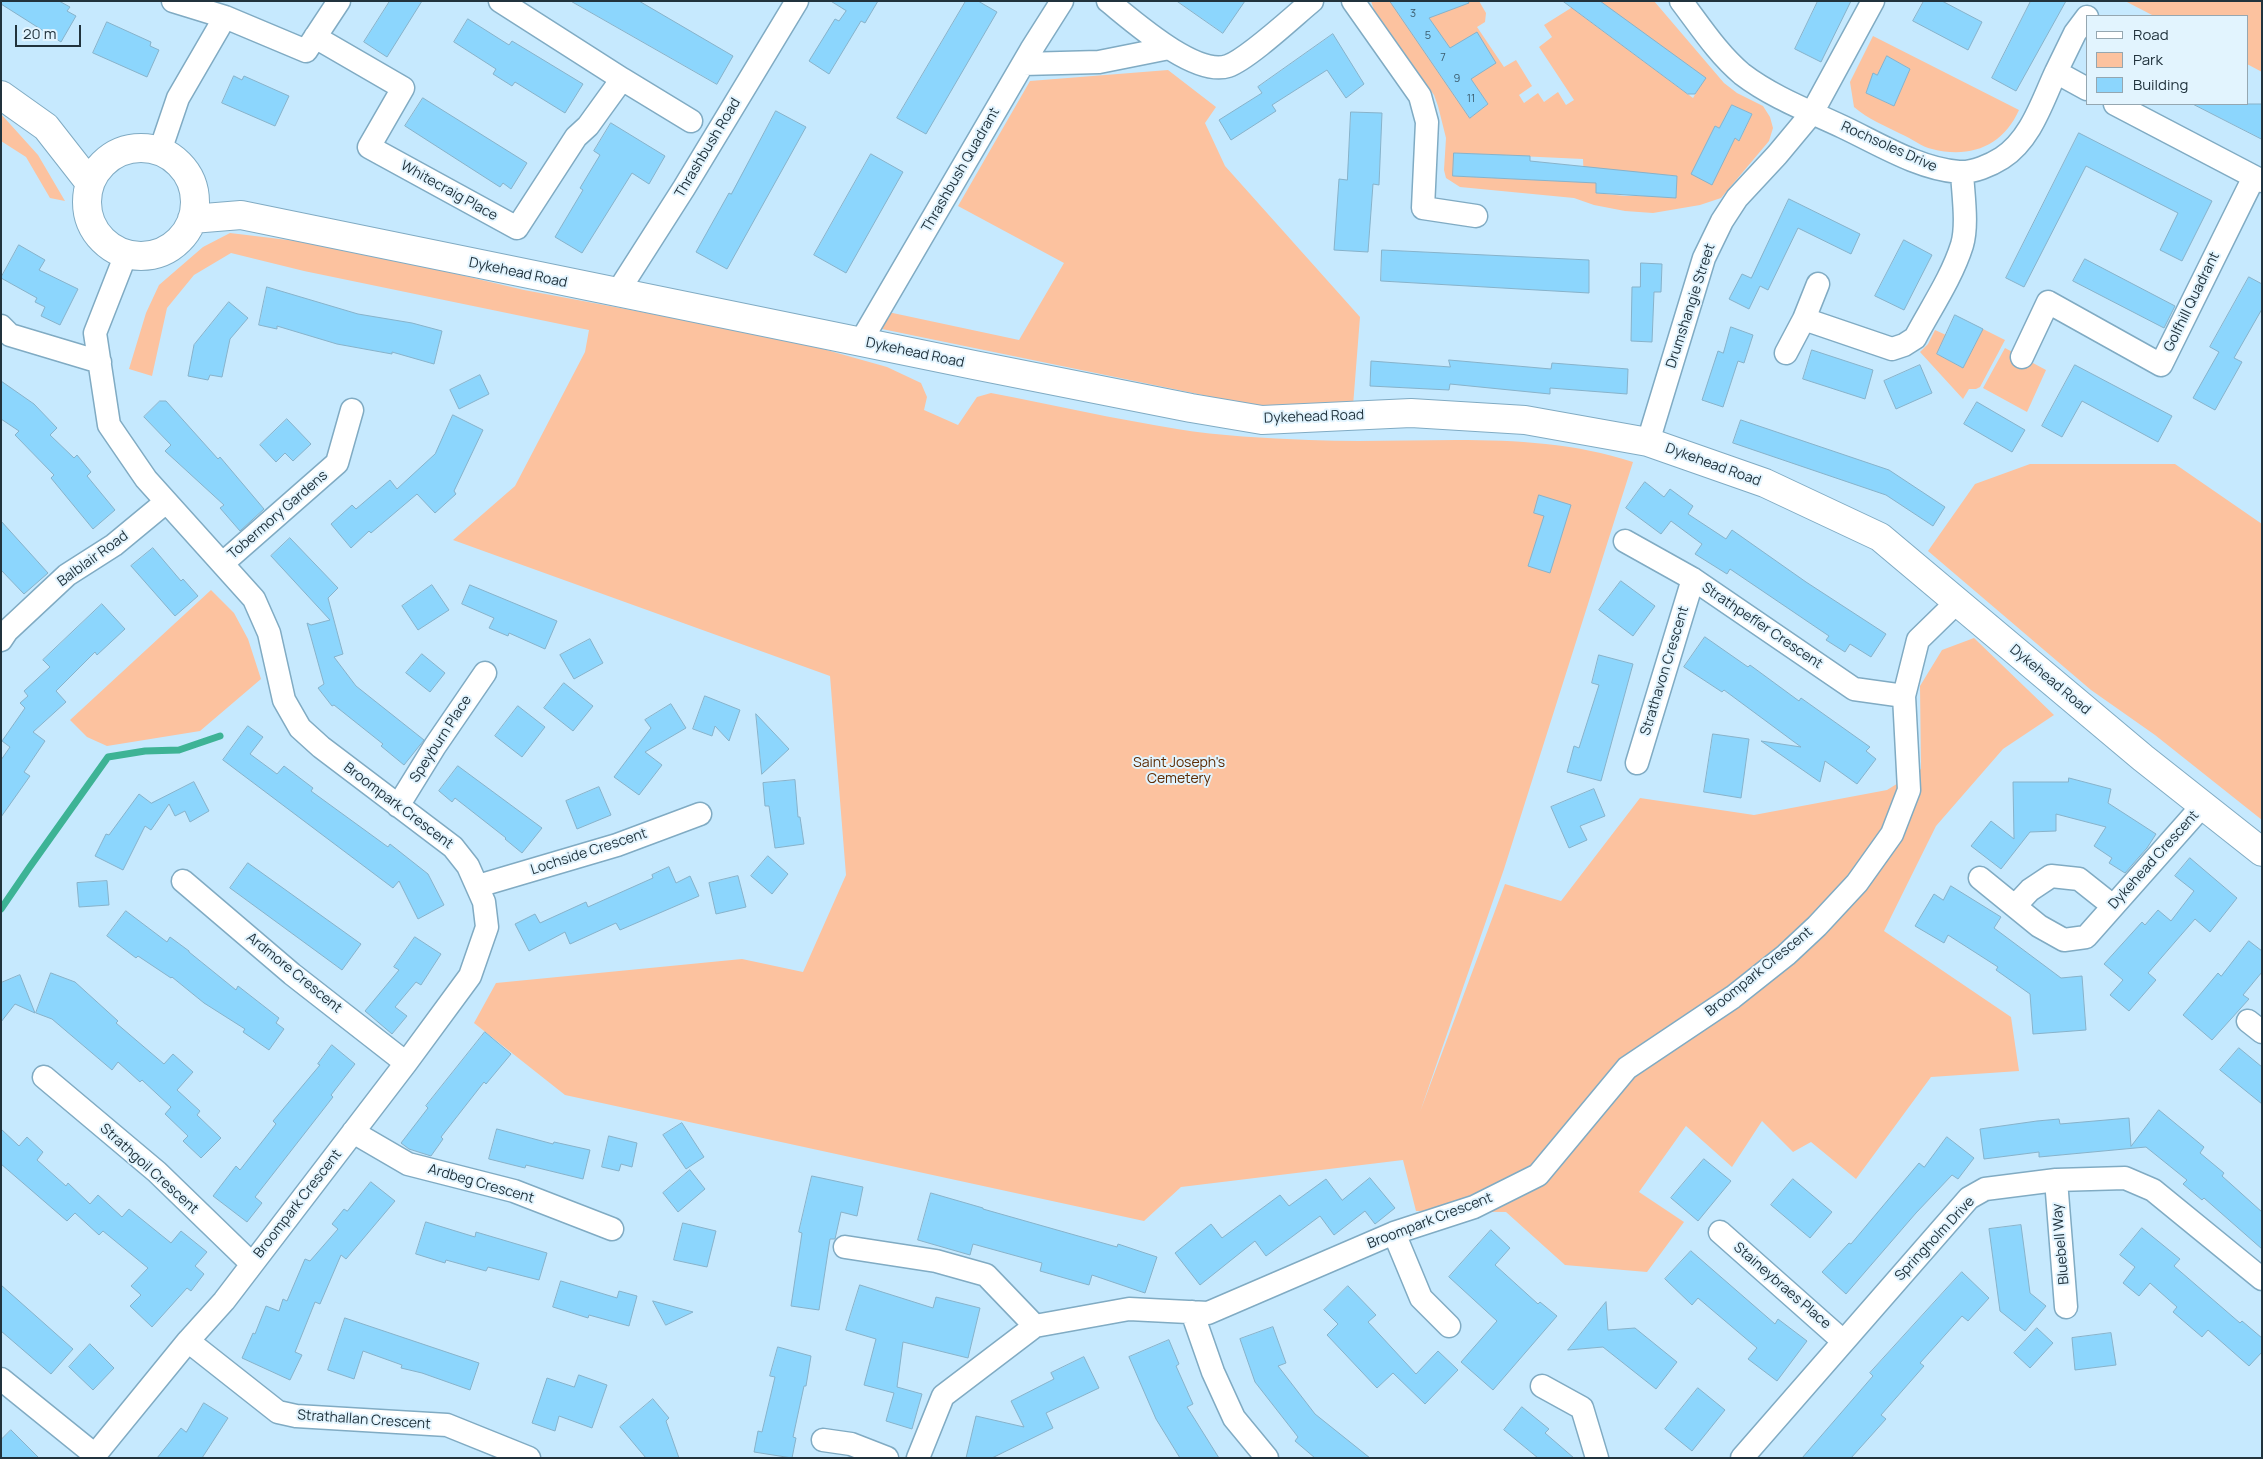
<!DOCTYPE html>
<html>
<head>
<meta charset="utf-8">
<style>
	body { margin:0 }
	#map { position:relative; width:2263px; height:1459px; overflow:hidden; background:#c6e9fe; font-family:Manrope,sans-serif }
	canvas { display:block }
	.frame { position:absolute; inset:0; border:2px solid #21333d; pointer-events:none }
	.legend { position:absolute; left:2086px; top:15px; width:162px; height:90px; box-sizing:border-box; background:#e2f4fe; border:1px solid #95a7b1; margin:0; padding:6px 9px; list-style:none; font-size:15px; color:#21333d }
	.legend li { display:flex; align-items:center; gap:10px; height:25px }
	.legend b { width:25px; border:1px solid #95a7b1 }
	.scale { position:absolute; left:15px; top:25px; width:66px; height:22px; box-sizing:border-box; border:2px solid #21333d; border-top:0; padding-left:6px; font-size:15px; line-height:18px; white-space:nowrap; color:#21333d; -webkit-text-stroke:4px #e2f4fe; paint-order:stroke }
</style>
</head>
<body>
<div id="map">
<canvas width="2263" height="1459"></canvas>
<div class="frame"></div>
<ul class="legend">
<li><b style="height:6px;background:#fff"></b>Road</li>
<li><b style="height:14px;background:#fcc29f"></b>Park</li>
<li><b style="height:14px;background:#8cd6fd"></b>Building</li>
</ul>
<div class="scale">20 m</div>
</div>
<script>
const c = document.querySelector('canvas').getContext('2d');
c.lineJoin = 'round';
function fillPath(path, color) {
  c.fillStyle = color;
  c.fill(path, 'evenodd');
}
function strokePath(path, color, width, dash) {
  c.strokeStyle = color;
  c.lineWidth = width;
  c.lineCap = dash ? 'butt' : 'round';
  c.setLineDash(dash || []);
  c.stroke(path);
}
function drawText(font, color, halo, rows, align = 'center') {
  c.font = font + ' Manrope,sans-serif';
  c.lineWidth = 4;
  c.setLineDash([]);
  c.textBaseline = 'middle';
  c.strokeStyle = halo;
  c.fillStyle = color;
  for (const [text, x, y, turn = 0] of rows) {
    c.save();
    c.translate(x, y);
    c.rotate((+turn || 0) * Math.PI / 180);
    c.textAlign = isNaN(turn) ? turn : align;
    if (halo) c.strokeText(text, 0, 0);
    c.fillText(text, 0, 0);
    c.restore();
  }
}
fillPath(new Path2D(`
	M1371,1H1390L1470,118L1488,104L1417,1H1479L1486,13L1485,22L1477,27L1504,67L1516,60L1532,86L1519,95L1524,103L1538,93L1544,102L1558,92L1566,105L1574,100L1539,47L1552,37L1544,25L1571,8L1574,1H1576L1572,8L1693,98L1705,78L1599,1H1654L1724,83L1737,93L1763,106L1770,117L1773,128L1769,141L1721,198L1700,205L1653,213L1625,211L1594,205L1574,198L1460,187L1446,178L1444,170L1446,138L1438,106L1434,95L1374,10ZM1732,105L1752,114L1740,140L1735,138L1725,157L1715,126L1719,128ZM1454,153L1583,159L1584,182L1453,176ZM1597,170L1677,176L1676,196H1625L1596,193Z
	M2125,1H2262V72L2247,64V16H2154Z
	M1873,36L2019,110C2003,146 1970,159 1932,149C1922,147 1911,138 1901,134C1885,126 1868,119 1854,107L1850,82ZM1887,56L1910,69L1894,106L1866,93L1873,74L1877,75Z
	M1168,70L1216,107L1205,123L1225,166L1360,317L1353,406H1256L882,329L888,312L1019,340L1064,263L958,206L1030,81Z
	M1,114L38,155L65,201L50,198L26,157L1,141Z
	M230,233L338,246L524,290L749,332L816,347L887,367L921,383L927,397L924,410L958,425L977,397L991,393C1053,405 1115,419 1177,429C1220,436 1265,438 1309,440C1417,445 1529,428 1633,462L1504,869L1420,1112L1505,884L1561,901L1640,798L1754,815L1887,790L1921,769L1920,686L1942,650L1974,638L2054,715L2003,749L1936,826L1884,931L2011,1017L2019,1071L1931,1077L1856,1179L1811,1142L1793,1152L1762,1121L1732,1167L1686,1126L1639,1192L1684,1222L1647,1272L1565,1265L1506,1212L1416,1211L1403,1160L1181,1187L1144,1221L565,1095L474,1023L496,983L742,959L803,972L846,875L830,676L453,540L515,486L585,352L589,330L304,271L231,253L194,275L167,308L152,376L129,369L146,313L159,285L203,247Z
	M1983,329L2005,340L1980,387L1976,389H1969L1963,399L1920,352L1928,344L1935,330L1946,335L1937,354L1963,368Z
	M2005,348L2046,370L2027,412L1983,388Z
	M2030,464H2175L2262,524V820L2155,735L2091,690L1928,551L1975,484Z
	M211,590L234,613L248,639L261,679L200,731L107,746L87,737L70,720Z`), '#fcc29f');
strokePath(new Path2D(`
	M1,909L29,868L108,757L145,751L179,750L220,736`), '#3db395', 7);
const building = new Path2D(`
	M1,1H59L70,7L67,11L76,16L61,42L1,4Z
	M390,1H422L387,57L364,42Z
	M571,1H639L733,56L717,84Z
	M831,1H878L865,23L861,21L829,74L809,61L835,19L839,21L846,11Z
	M966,1H978L997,12L926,134L897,118Z
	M1177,1H1245L1223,33Z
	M1390,1H1468L1469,3L1429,18L1450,48L1477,32L1496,63L1471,79L1488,104L1470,118Z
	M1563,1H1600L1706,78L1695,94H1688Z
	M1818,1H1851L1821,62L1795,49Z
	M1924,1H1942L1982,22L1968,50L1913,21Z
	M2031,1H2066L2016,91L1992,78Z
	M468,19L509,45L512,41L583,84L565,113L515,82L512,86L493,74L496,69L454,42Z
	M107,22L151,42L150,46L159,50L147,77L93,53Z
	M1333,34L1364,84L1346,98L1327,70L1272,105L1276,111L1231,140L1219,120L1262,93L1258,87Z
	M1887,56L1910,69L1894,106L1866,93L1873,73L1877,75Z
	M234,76L242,80L244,76L289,96L275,126L222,103Z
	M423,98L527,163L511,189L503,183L500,187L405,126Z
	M2193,104H2262V139Z
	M1732,105L1752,114L1739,141L1735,138L1712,185L1691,174L1715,126L1719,128Z
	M776,111L806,127L727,269L696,252L729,193L731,194Z
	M1351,112L1382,113L1379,185L1373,184L1368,252L1334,250L1339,179L1347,180Z
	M611,123L665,156L649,184L632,173L582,253L555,237L583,190L580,188L600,155L594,151Z
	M2079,133L2212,201L2182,261L2160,250L2178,213L2086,166L2024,287L2006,278Z
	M1454,153L1530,156V161L1677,176L1676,198L1596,193V183L1453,176Z
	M871,154L903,172L846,273L814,255Z
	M1789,199L1860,234L1851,254L1798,228L1768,290L1760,286L1749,309L1729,299L1742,274L1751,278Z
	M1904,240L1932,255L1904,310L1875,296Z
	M19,245L45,260L39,270L78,289L60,325L41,316L45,307L35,302L37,298L1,278Z
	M1382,250L1589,260V293L1381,281Z
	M2085,259L2175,306L2164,328L2073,281Z
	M1641,263L1662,264L1661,292H1654L1652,342L1631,341L1632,287H1640Z
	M2249,277L2262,284V309L2234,358L2242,362L2215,410L2193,398L2219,352L2210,347Z
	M267,287L358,314L412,323L442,331L434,364L392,352V354L337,344L277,326V329L259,325Z
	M229,302L248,318L230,339L222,377L210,375L208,380L188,376L194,345Z
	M1955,315L1983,329L1963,368L1937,354Z
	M1731,327L1753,335L1744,363L1738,361L1723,407L1702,400L1718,351L1723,353Z
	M1812,350L1873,370L1865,399L1803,379Z
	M1449,360L1551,369L1552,363L1628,369L1627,394L1550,388V394L1450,384L1449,390L1370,386L1371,361L1450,367Z
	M1920,365L1932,393L1896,409L1884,381Z
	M2075,365L2172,416L2158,442L2082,401L2062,437L2042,426Z
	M480,375L489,394L459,409L450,390Z
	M1,381L34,404L57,428L50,435L74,458L77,455L91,472L87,476L115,510L93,529L51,478L54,475L15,435L19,431L1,419Z
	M160,401H166L218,459L220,457L264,509L240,531L220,508L224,505L165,451L171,445L144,417Z
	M1977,402L2025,430L2012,452L1964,424Z
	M453,415L483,430L454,491L456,494L435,513L417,494L371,533L369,531L351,548L331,524L352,505L356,509L390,480L397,489L435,454Z
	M287,419L311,444L293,461L285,453L276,462L260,445Z
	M1741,420L1889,470L1945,507L1933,526L1886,495L1733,443Z
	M1645,482L1664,497L1670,489L1693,506L1688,514L1726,539L1732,530L1806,582L1886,634L1871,657L1850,644L1845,652L1826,640L1829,636L1730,569L1727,574L1695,554L1702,544L1671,521L1661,534L1626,508Z
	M1539,495L1571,505L1550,573L1528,566L1544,516L1534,513Z
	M1,521L48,573L24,594L1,570Z
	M290,538L338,588L328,598L343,654L334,657L356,686L424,740L404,765L381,746L383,744L334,705L332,706L318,688L324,684L307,623L311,625L330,620L271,556Z
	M153,548L181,581L183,579L198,596L175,616L131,566Z
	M1621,581L1655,606L1633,636L1599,610Z
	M432,585L449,610L418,630L402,606Z
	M470,585L557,621L545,649L509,633L508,636L489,628L494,618L462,604Z
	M102,604L125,629L97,655L95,652L56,691L66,702L33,732L45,741L24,772L30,776L1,817V760L10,747L2,741L25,708L20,703L28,696L24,691L50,667L43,660Z
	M1705,637L1748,667L1750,665L1799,701L1801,698L1870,747L1866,751L1876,759L1857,784L1825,761L1820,782L1761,741L1801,747L1724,690L1722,692L1684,667Z
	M590,639L603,663L574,679L560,655Z
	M422,654L445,673L430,692L406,673Z
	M1599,655L1633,664L1601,781L1567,772L1574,746L1579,748L1599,685L1592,683Z
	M564,683L593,706L573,731L544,708Z
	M705,696L740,710L729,741L715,726L712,736L693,729Z
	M671,704L686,728L645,752L662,765L639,795L614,777L651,728L645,720Z
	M518,706L545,727L522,757L495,736Z
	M756,714L789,749L762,774Z
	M248,726L263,737L250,754L277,774L284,766L313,788L311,791L388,847L390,844L428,874L444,905L418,919L399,881L393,888L223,760Z
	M1713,734L1749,739L1741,798L1704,792Z
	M458,766L542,828L522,853L505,839L506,838L455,798L452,802L439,791Z
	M2069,778L2111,789L2108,803L2156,834L2147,848L2125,873L2109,863L2112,858L2094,846L2106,827L2056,814V831L2030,832L2001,869L1971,846L1991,821L2014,839L2013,782H2068Z
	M795,780L798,817H800L804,844L775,848L769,806H765L763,783Z
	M194,782L209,811L190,822L185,811L175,816L169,804L151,830L145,826L123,870L95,856L106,834L109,835L139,794L151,803Z
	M599,787L611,815L577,829L566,801Z
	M1594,789L1605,816L1580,826L1587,840L1569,848L1551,807Z
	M768,856L788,874L772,894L751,876Z
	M2190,858L2237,898L2210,932L2195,919L2148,973L2156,980L2129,1011L2110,995L2123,980L2104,964L2142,922L2145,925L2158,910L2171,921L2194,891L2175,876Z
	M248,863L361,944L342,970L230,888Z
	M669,867L676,883L690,876L699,896L620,930L616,923L570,944L565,932L529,951L515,924L535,914L540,923L586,902L588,907L653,878L652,875Z
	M738,876L746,907L716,914L709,883Z
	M107,881L109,905L79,907L77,883Z
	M1951,886L2001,917L1994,928L2061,978L2082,976L2086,1030L2033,1034L2030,994L1996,970L1998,967L1948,935L1944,943L1915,926L1934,894L1943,900Z
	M126,911L167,942L170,937L189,951V952L236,990L238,986L279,1018L276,1023L284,1029L269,1050L243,1032L245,1029L204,1003L172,977L171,978L138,956L136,958L107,936Z
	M415,937L441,954L421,985L416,982L395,1007L407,1016L392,1034L365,1011L399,970L394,967Z
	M2249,941L2262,951V972L2243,995L2249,999L2212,1040L2183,1015L2218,973L2221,976Z
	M51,973L75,982L118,1021L116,1023L164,1064L173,1054L193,1072L177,1090L200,1111L197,1115L221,1138L201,1158L183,1141L188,1136L165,1114L171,1107L142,1080L140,1082L118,1062L112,1070L52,1019L36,1013Z
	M20,975L35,1013L15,1004L1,1022V983Z
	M485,1032L511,1054L486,1084L484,1082L441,1137L443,1139L431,1156L409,1149L401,1143L428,1108L426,1106Z
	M332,1045L355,1064L331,1095L333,1097L255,1197L262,1203L247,1222L213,1196L236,1166L240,1170L276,1124L273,1121L320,1065L318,1064Z
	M2239,1048L2262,1067V1104L2220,1070Z
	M2159,1110L2204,1147L2200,1153L2224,1173L2222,1176L2262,1212V1249L2204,1198L2202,1200L2183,1184L2187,1180L2146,1147L2039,1157V1152L1984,1159L1980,1129L2037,1121L2059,1119L2060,1124L2129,1118L2131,1146Z
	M682,1123L704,1157L686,1169L663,1135Z
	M1,1129L19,1146L27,1137L43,1152L37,1160L66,1186L68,1183L90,1204L98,1195L122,1217L129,1209L171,1243L181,1231L207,1252L195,1266L204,1274L191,1291L187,1288L152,1327L130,1306L141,1295L131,1286L148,1268L103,1231L99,1235L75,1213L67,1221L1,1164Z
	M497,1129L553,1144L554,1142L590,1150L583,1179L526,1165L525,1168L489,1159Z
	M609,1136L637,1143L632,1167L621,1164L619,1171L602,1167Z
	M1947,1137L1974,1158L1958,1179L1952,1175L1916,1213L1846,1294L1822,1272L1849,1243L1851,1244L1919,1163L1924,1167Z
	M1704,1159L1731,1181L1698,1221L1671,1198Z
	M690,1170L705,1189L678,1212L663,1193Z
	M812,1176L863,1187L857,1216L841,1212L835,1239H830L819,1310L791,1306L802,1233L799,1232Z
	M1370,1178L1395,1208L1375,1224L1365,1211L1334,1235L1320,1216L1266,1256L1255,1241L1200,1285L1175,1253L1211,1224L1222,1238L1280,1195L1289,1206L1326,1179L1342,1200Z
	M1793,1179L1832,1212L1810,1238L1771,1205Z
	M371,1182L395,1201L346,1259L341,1255L320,1304L315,1302L295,1352L302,1355L290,1380L242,1358L253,1333L255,1334L266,1306L279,1311L283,1299L287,1301L305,1259L310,1261L338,1229L332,1224L344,1209L347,1211Z
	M931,1193L983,1208V1209L1117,1247L1118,1244L1157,1257L1145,1293L1092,1275L1089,1285L1040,1271L1042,1263L973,1244L970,1255L918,1240Z
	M426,1222L475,1237L476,1232L547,1253L539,1280L488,1267L486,1271L446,1260L445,1263L416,1254Z
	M683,1223L716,1231L707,1267L674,1260Z
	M2021,1225L2030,1293L2046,1306L2025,1331L2000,1311L1989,1229Z
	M2142,1228L2180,1259L2174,1266L2240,1323L2242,1321L2262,1338V1352L2249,1366L2208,1330L2202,1337L2173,1312L2177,1307L2150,1283L2139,1296L2123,1283L2135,1267L2120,1255Z
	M1491,1230L1510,1248L1495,1265L1538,1304L1540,1302L1557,1316L1493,1390L1461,1362L1497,1321L1449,1277Z
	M1691,1251L1775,1324L1778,1319L1807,1341L1777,1381L1748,1359L1757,1348L1698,1298L1692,1305L1665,1279Z
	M1962,1272L1989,1298L1968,1321L1962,1316L1920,1363L1924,1366L1881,1415L1886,1419L1851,1458H1802L1873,1376L1870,1373Z
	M561,1281L617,1298L619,1291L637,1296L629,1326L589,1315L588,1318L553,1307Z
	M1,1285L73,1349L51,1374L1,1331Z
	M860,1285L933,1308L936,1297L980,1308L968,1358L903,1342L897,1387L922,1394L912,1429L886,1421L894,1393L864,1385L876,1339L846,1330Z
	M1348,1286L1376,1315L1368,1322L1416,1374L1438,1351L1458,1370L1425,1404L1393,1373L1377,1388L1327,1335L1338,1324L1324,1310Z
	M653,1301L693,1312L666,1325Z
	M1606,1302L1608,1330L1635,1328L1677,1362L1656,1389L1603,1347L1568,1350Z
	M345,1318L479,1363L470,1390L422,1373L401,1368L402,1365L363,1351L354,1379L328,1370Z
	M1273,1327L1286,1363L1278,1366L1315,1414L1370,1458H1315L1295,1441L1298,1437L1255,1382L1240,1339Z
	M2037,1328L2053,1343L2030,1368L2014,1353Z
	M2111,1333L2116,1365L2075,1370L2072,1338Z
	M1169,1340L1179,1364L1176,1366L1193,1404L1187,1407L1219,1458H1180L1156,1419L1129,1357Z
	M90,1344L114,1368L93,1390L69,1367Z
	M778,1347L811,1356L806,1386H804L793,1437L796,1438L792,1458L754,1452L758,1431L762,1432L775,1377L770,1376Z
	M1084,1357L1099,1388L1046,1413L1053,1428L992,1458H966L976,1416L1024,1427L1011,1401L1054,1379L1051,1373Z
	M579,1375L607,1385L592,1428L559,1416L555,1431L532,1423L547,1378L574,1387Z
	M1698,1388L1725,1410L1692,1451L1665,1429Z
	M653,1399L669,1418L666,1421L679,1458H646L620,1427Z
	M204,1403L228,1418L202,1458H157L181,1428L186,1432Z
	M1522,1407L1549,1429L1545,1433L1574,1458H1538L1504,1430Z
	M11,1430L39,1458H1V1440Z`);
fillPath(building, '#8cd6fd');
strokePath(building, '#87b2ca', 1);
const minor = new Path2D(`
	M173,1L225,17L306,51L339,1
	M1108,1C1133,21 1195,77 1228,66C1248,59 1294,16 1312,1
	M1353,1L1420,96L1427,122L1423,208L1476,216
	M1681,1C1700,26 1718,54 1742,74C1772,97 1809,111 1843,127C1879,144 1919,169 1959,172C1973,173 1991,165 2002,158C2031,139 2042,102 2056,72L2087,89
	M315,37L403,88L369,147L517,228L576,137L588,126L622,79L500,1
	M1023,64L1099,62L1169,48
	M2056,72L2075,33L2087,17
	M622,79L691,121
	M2115,104L2262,181
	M160,151L178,98L225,17
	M1818,284L1804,319L1892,349L1904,345L1915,338C1931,308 1952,277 1962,245C1968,225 1963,194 1962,172
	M617,293L684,188L797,1
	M1,326L10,335L100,362
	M861,341L1031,50L1062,1
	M1786,353L1804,319
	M2022,357L2048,302L2161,365L2254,177
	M1648,442L1704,258L1722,221L1737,198L1777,155L1812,113L1873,1
	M1625,541L1693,579L1854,689L1904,696
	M223,563L337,463L352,410
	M1,640L7,631L67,575L114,545L166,502
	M1637,763L1693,579
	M398,806L435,746L485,673
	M1980,878L2039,926L2064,940L2086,937L2203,805
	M183,881L292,974L406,1063
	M478,886L617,845L700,814
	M2015,906L2030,890L2051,876L2079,879L2113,906
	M2248,1021L2262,1032
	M44,1077L157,1172L252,1264
	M353,1132L408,1164L514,1191L612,1229
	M2056,1180L2066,1307
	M1720,1232L1843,1341
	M1394,1233L1421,1298L1449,1326
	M845,1247L936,1261L986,1275L1035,1326
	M1192,1312L1213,1372L1234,1418L1267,1458
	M188,1341L278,1412L296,1416L447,1425L529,1458
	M1,1379L95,1455L188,1341L224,1301L406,1063L470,976L487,927L484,902L468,866L453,847L321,747L300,728L284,700L269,633L254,599L146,479L109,425L95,333L126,254
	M1542,1386L1582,1408L1597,1458
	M823,1440L851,1444L887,1458
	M918,1458L943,1396L1035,1326L1129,1309L1208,1313L1394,1233L1474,1207L1538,1175L1627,1068L1733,997L1786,955L1817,926L1857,883L1892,834L1909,790L1904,696L1918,640L1957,602
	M1742,1458L1969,1198L1985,1189L2056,1180L2125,1178L2153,1190L2262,1279`);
const tertiary = new Path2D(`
	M1,95L46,127L89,182
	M87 202a54 54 0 1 1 108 0a54 54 0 1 1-108 0Z
	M192,219L241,215L974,365L1191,408L1262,420L1411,413L1525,420L1648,442L1765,483L1880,537L2143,758L2262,852`);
strokePath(minor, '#80abc3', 25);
strokePath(tertiary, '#80abc3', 30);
strokePath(minor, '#fff', 22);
strokePath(tertiary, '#fff', 28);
drawText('11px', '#3c5c6d', null, [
	["3",1413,14],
	["5",1428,36],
	["7",1443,58],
	["9",1457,79],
	["11",1471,99]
]);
drawText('14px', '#21333d', '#e2f4fe', [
	["Rochsoles Drive",1889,147,24],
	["Thrashbush Road",708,148,-59],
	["Thrashbush Quadrant",961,170,-60],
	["Whitecraig Place",449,191,29],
	["Dykehead Road",518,273,12],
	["Golfhill Quadrant",2192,302,-64],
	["Drumshangie Street",1691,306,-72],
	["Dykehead Road",915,353,12],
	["Dykehead Road",1314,417,-2],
	["Dykehead Road",1713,465,20],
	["Tobermory Gardens",278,515,-41],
	["Balblair Road",93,559,-36],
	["Strathpeffer Crescent",1762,626,34],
	["Strathavon Crescent",1665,671,-73],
	["Dykehead Road",2050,680,40],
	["Speyburn Place",441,739,-57],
	["Broompark Crescent",398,806,37],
	["Lochside Crescent",589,852,-18],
	["Dykehead Crescent",2154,860,-48],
	["Broompark Crescent",1759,972,-39],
	["Ardmore Crescent",294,973,39],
	["Strathgoil Crescent",149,1169,42],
	["Ardbeg Crescent",481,1184,16],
	["Broompark Crescent",298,1204,-52],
	["Broompark Crescent",1430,1221,-21],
	["Springholm Drive",1935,1239,-47],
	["Bluebell Way",2061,1244,-95],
	["Staineybraes Place",1782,1286,41],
	["Strathallan Crescent",364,1420,4]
]);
drawText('14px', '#5d2c04', '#e2f4fe', [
	["Saint Joseph's",1179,763],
	["Cemetery",1179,779]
]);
</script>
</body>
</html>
